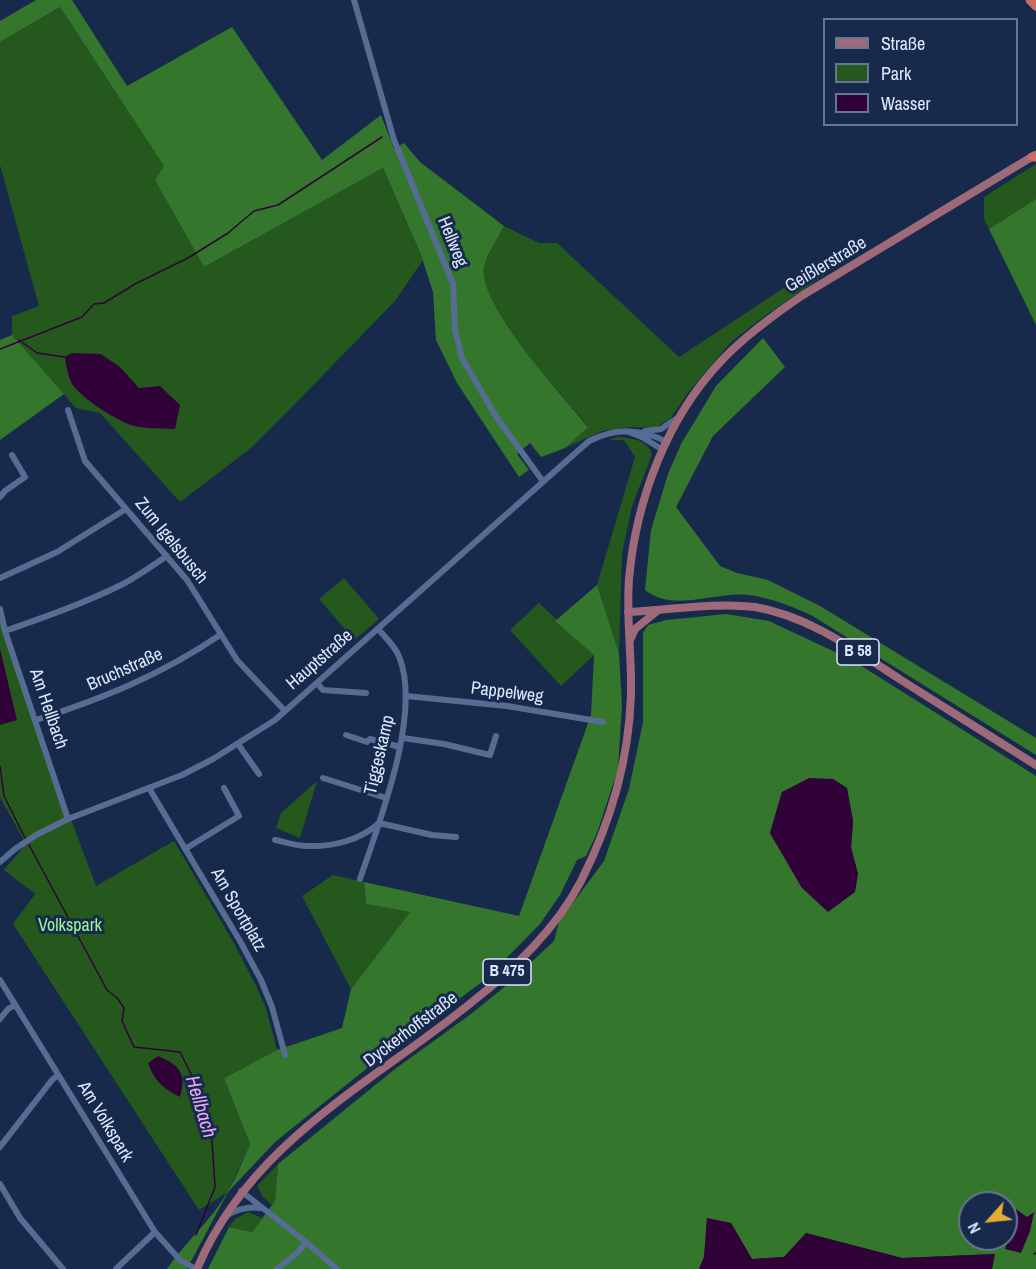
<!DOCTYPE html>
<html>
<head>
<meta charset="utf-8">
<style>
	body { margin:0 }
	#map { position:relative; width:1036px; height:1269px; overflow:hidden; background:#182a4c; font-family:"Archivo Narrow",sans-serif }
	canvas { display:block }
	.legend { position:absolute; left:823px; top:18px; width:195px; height:108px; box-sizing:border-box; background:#182a4c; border:2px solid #667693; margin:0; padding:8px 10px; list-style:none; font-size:18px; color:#dbe8fe }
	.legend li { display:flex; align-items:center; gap:12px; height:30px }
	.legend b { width:30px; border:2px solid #667693 }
	.north { position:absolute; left:958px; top:1191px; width:60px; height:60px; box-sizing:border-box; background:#182a4c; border:2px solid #667693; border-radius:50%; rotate:243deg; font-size:16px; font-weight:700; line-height:24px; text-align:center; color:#dbe8fe }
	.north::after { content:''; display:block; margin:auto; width:21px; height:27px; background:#e6ad36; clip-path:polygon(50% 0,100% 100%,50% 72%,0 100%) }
</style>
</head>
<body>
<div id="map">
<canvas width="1036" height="1269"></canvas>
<ul class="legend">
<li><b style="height:8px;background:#9e6a79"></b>Straße</li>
<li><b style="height:16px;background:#24581d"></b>Park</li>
<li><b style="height:16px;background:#310238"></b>Wasser</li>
</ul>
<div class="north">N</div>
</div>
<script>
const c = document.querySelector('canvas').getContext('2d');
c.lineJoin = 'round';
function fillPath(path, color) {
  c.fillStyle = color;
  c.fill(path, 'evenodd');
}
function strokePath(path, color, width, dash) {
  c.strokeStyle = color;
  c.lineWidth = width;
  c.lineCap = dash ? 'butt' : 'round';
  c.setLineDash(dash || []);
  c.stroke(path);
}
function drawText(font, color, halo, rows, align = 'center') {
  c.font = font + ' "Archivo Narrow",sans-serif';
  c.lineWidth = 6;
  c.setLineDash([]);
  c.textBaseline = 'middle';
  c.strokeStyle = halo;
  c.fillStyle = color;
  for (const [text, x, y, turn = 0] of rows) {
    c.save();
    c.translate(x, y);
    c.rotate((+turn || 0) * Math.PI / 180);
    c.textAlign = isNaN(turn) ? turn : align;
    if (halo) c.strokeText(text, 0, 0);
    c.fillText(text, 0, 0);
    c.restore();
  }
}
fillPath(new Path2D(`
	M60,7L165,167L155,180L204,267L383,168L423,260L395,301L293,406L251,448L180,502L100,413L76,408L12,335V316L39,306L0,165V42Z
	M1036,164V199L989,229L984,219V197Z
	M504,226L539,243H557L679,357L820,264L826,274L766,315L731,342L690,390L670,419L654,428L630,427L602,431L565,448L588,426C563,396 478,305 484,267C487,254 498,238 504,226Z
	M618,437C631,438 648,439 652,455L632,506L622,554L619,653L597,585L635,457L624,440H608Z
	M344,578L379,619L354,640L319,599Z
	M539,603L594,655L561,686L510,630Z
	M0,619L32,715L96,886L174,841L235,945L256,986L266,1008L277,1050L224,1078L250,1144L228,1192L199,1210L13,924L35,894L4,870L26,844L0,797Z
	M317,781L300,838L276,828L281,813Z
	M333,875L364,882L366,904L410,912L351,989L302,896Z
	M278,1164L275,1201L272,1205L263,1197L257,1186Z
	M248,1212L262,1218L252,1232L229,1227L235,1219Z`), '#24581d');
fillPath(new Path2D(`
	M36,0H72L127,86L232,27L322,160L381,115L394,149L404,143L420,162L504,226C498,238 487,254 484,267C478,305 563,396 588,427L565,448L541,457L530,443L517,454L529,470L519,477L457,383L436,340L433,292L421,255L383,168L204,267L155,180L164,166L60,7L0,42V21Z
	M1036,199V325L989,229Z
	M12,335L64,394L0,440V340Z
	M763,338L785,367L713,436L676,507L720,566L737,573L768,580L820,606L1036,738V755L811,615C791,606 771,598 749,595C715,591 674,613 645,590L651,530L668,474L681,444L716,386Z
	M597,585L619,653L622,705L618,769L597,833L586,856L577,860L560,895L540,924L486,979L381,1057L275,1142L228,1192L187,1269H167C185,1242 212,1220 228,1191C237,1177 243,1159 250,1144L224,1078L277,1050L342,1028L351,989L410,912L366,904L364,882L519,916L591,715L594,655L555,621Z
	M726,614L769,621L852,660L1036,776V1269H992L994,1254L902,1258L806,1233L784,1257L752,1259L731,1223L707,1219L704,1257L699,1269H208L229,1227L252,1232L275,1201L278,1164L395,1069L471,1014L508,984L554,941L559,922L604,861L629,789L643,722V633L648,625L666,620ZM833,779L847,788L853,821L851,847L858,874L802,888L770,833L782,792ZM970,1203H1006V1239H970Z`), '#34762b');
fillPath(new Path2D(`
	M72,353L101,354L120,367L139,388L160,386L180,405L175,429C162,428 147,429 134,426C118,422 80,397 72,384C68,376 66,366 65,357Z
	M0,649L17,720L0,725Z
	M809,778L833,779L847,788L853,821L851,848L858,874L855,892L828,912L802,888L770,833L782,792Z
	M158,1056C180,1065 187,1074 180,1097C163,1088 155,1082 148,1063Z
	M1016,1209L1027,1217L1034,1212L1030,1231L1021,1253L1005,1249Z
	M707,1218L731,1223L752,1259L784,1257L806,1233L902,1258L995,1254L992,1269H699L704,1257Z`), '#310238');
strokePath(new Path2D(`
	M19,340L37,353L65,357
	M0,349L82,317L94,304L104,303L135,284L188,258L228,233L254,211L278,205L382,137
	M0,766L4,796L26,840
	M29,845L107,990L117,998L124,1008L122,1021L134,1047L180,1052L199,1090L212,1140L215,1187L196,1235
	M1034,1254L1036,1253`), '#310238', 1.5);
strokePath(new Path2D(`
	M354,0L394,140L453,284L455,330L462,358L497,418L542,480
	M68,410L85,461L187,580L237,660L285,711
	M645,431L661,429L679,417
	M629,432L642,437L663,450
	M0,497L5,491L25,477L12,455
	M0,578L57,552L126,509
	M0,609L5,631L68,819
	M5,631C45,617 85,603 123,584C138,576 153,565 167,556
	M317,683L323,690L366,693
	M406,696L507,706L603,722
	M36,720C104,698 161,675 220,635
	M346,735L367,742L370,739L400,747
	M403,738L444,744L490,755L496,736
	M238,744L259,774
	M323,778L386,798
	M149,788L240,941L261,980L272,1007L285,1055
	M275,840C285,842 297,846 308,846C332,847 361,840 379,823L432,835L456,837
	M185,849L239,816L224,788
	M0,862L15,849L36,835L68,819L182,775L213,759L275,720L589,441C616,428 640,428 667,442
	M360,879C379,823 421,716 400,659C396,647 386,638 378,629
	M0,980L155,1232L180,1260L196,1269
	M0,1019L8,1009L15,1005
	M0,1147L52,1080L58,1075
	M0,1184L20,1218L63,1269
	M241,1191L306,1242L337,1269
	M227,1215C238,1209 248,1206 260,1208
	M116,1269L155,1232
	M277,1269L297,1253L306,1242`), '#566c92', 6);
strokePath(new Path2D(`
	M628,612C667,610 718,602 755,607C809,616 856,651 901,680C946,708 991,737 1036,765
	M630,640L635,629L656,612
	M197,1269C251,1141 370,1085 472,1002C515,968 556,929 581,881C611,822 629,760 631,694C632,656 626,618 629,579C636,500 667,417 723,359C747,334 775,314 803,295L1035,155`), '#9e6a79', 8);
strokePath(new Path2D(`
	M1030,0L1036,6
	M1032,157H1036`), '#ce6969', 9);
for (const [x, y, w] of [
	[858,652,42],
	[507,972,48]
]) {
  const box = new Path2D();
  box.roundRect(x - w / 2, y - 13, w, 26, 4.5);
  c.fillStyle = '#182a4c';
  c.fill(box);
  strokePath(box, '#dbe8fe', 1.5);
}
drawText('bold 16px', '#dbe8fe', null, [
	["B 58",858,652],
	["B 475",507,972]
]);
drawText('18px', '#dbe8fe', '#182a4c', [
	["Hellweg",452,242,68],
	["Geißlerstraße",826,265,-31],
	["Zum Igelsbusch",171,541,51],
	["Hauptstraße",320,660,-41],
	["Bruchstraße",125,670,-24],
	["Pappelweg",507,693,7],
	["Am Hellbach",48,709,71],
	["Tiggeskamp",380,755,-77],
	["Am Sportplatz",238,910,60],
	["Dyckerhoffstraße",411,1030,-37],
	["Am Volkspark",105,1122,59]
]);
drawText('18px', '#9df591', '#182a4c', [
	["Volkspark",70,926]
]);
drawText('italic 20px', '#e9a7f4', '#182a4c', [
	["Hellbach",200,1107,73]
]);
</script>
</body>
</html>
